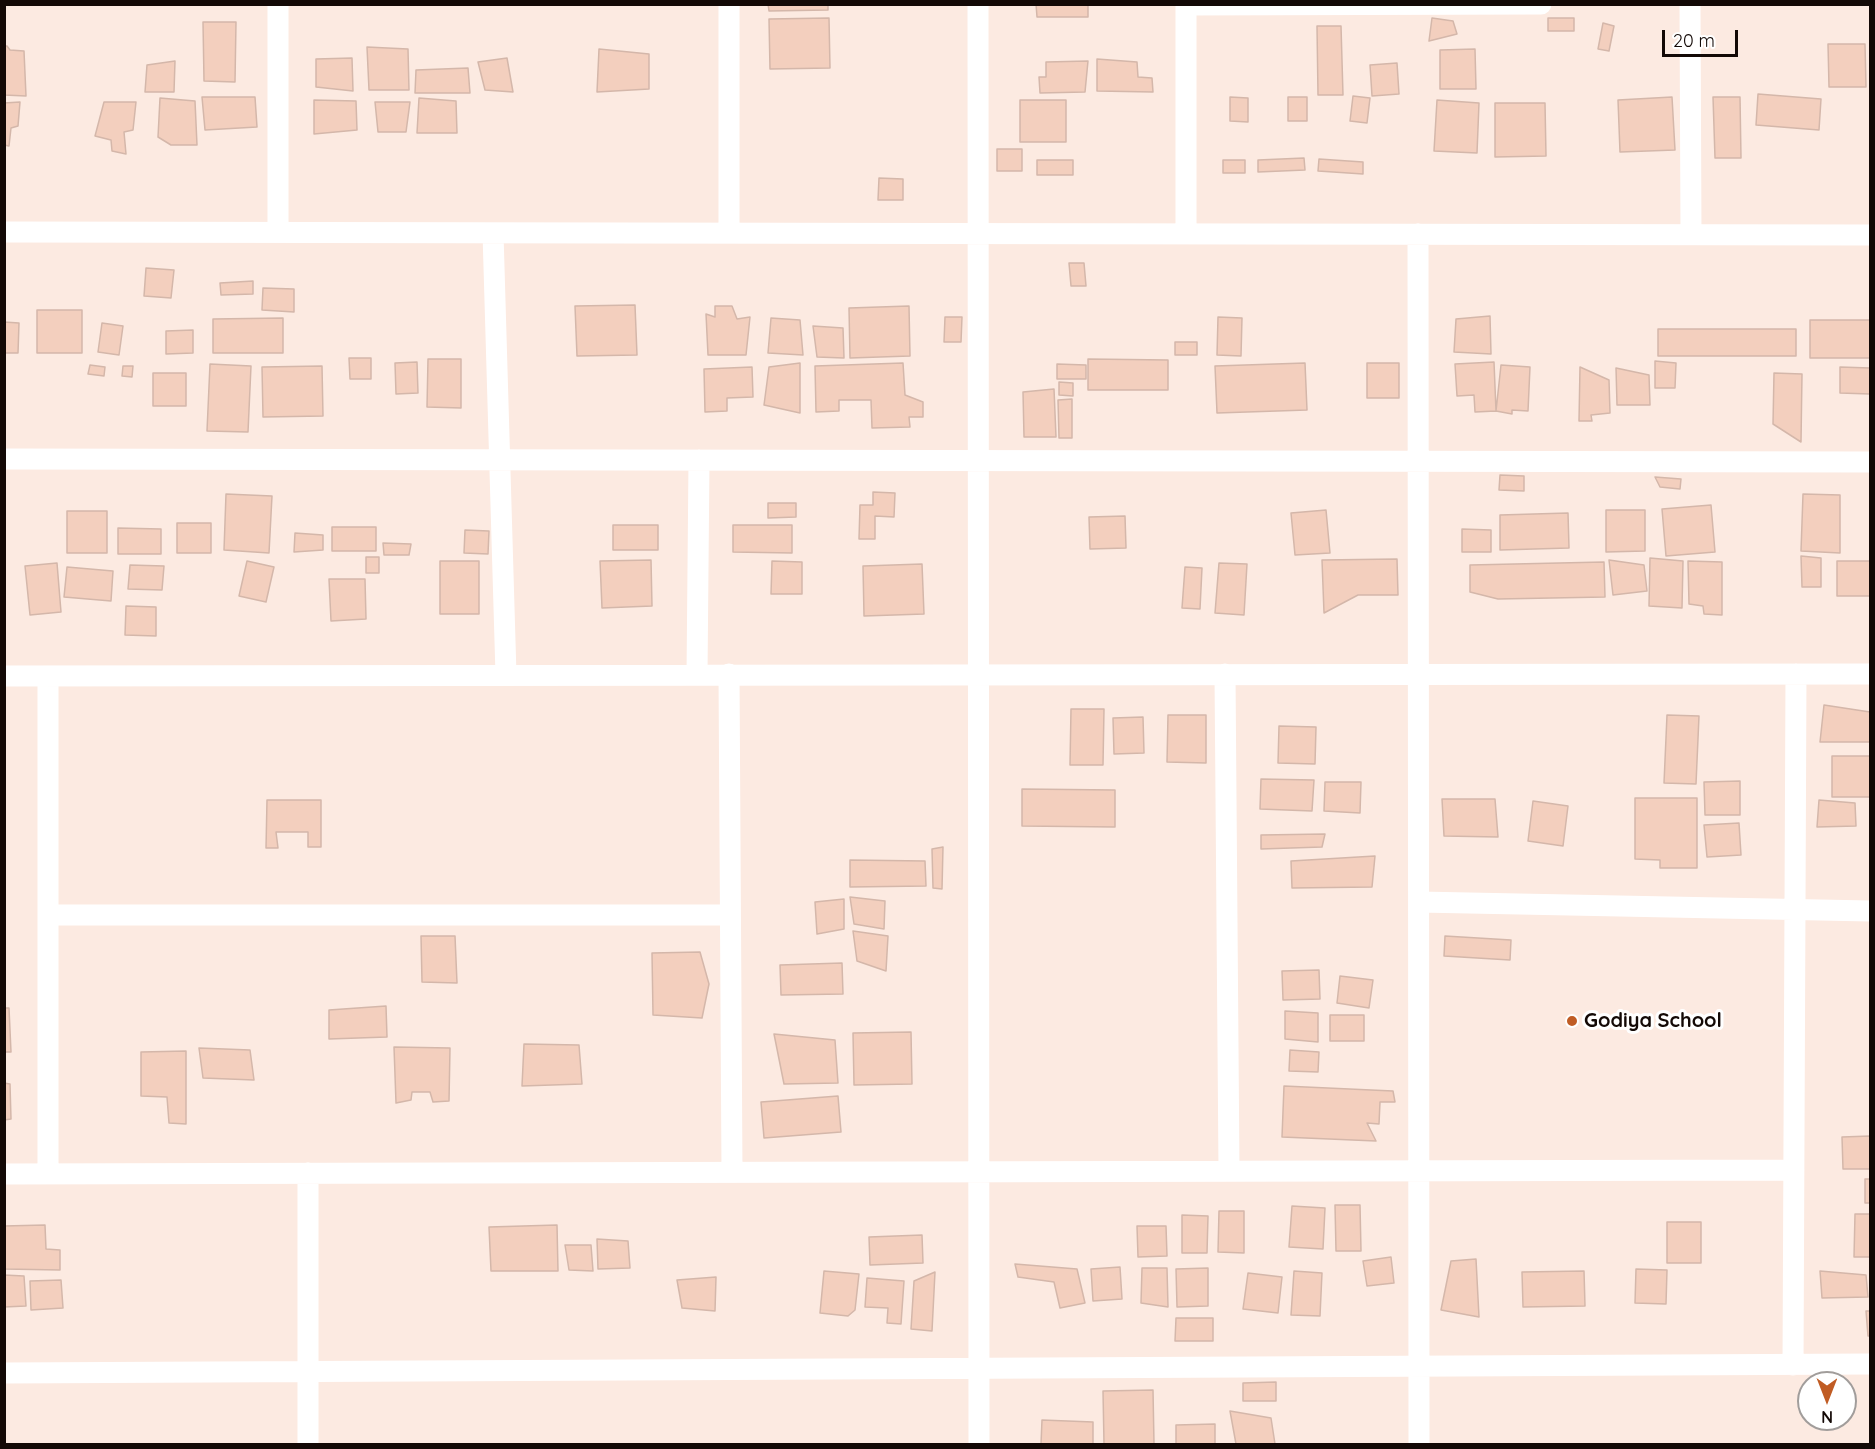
<!DOCTYPE html>
<html>
<head>
<meta charset="utf-8">
<style>
	body { margin:0 }
	#map { position:relative; width:1875px; height:1449px; overflow:hidden; background:#fceae1; font-family:Quicksand,sans-serif }
	canvas { display:block }
	.frame { position:absolute; inset:0; border:6px solid #130906; pointer-events:none }
	.north { position:absolute; left:1797px; top:1371px; width:60px; height:60px; box-sizing:border-box; background:#fff; border:2px solid #a19d9b; border-radius:50%; rotate:180deg; font-size:16px; font-weight:700; line-height:24px; text-align:center; color:#130906 }
	.north::after { content:''; display:block; margin:auto; width:21px; height:27px; background:#c05c24; clip-path:polygon(50% 0,100% 100%,50% 72%,0 100%) }
	.scale { position:absolute; left:1662px; top:30px; width:76px; height:27px; box-sizing:border-box; border:3px solid #130906; border-top:0; padding-left:8px; font-size:18px; line-height:21px; white-space:nowrap; color:#130906; -webkit-text-stroke:4px #fff; paint-order:stroke }
</style>
</head>
<body>
<div id="map">
<canvas width="1875" height="1449"></canvas>
<div class="frame"></div>
<div class="north">N</div>
<div class="scale">20 m</div>
</div>
<script>
const c = document.querySelector('canvas').getContext('2d');
c.lineJoin = 'round';
function fillPath(path, color) {
  c.fillStyle = color;
  c.fill(path, 'evenodd');
}
function strokePath(path, color, width, dash) {
  c.strokeStyle = color;
  c.lineWidth = width;
  c.lineCap = dash ? 'butt' : 'round';
  c.setLineDash(dash || []);
  c.stroke(path);
}
function drawText(font, color, halo, rows, align = 'center') {
  c.font = font + ' Quicksand,sans-serif';
  c.lineWidth = 6;
  c.setLineDash([]);
  c.textBaseline = 'middle';
  c.strokeStyle = halo;
  c.fillStyle = color;
  for (const [text, x, y, turn = 0] of rows) {
    c.save();
    c.translate(x, y);
    c.rotate((+turn || 0) * Math.PI / 180);
    c.textAlign = isNaN(turn) ? turn : align;
    if (halo) c.strokeText(text, 0, 0);
    c.fillText(text, 0, 0);
    c.restore();
  }
}
const building = new Path2D(`
	M768,4H828V10L769,11Z
	M1036,4H1088V17H1037Z
	M829,18L830,68L770,69L769,19Z
	M1432,18L1453,21L1457,34L1429,41Z
	M1548,18H1574V31H1548Z
	M203,22H236L235,82L204,81Z
	M1603,23L1614,26L1609,51L1598,49Z
	M1317,26H1341L1343,95H1318Z
	M1828,44H1865L1866,87H1829Z
	M4,46H7L10,50L24,51L26,96L4,95Z
	M367,47L408,49L409,90H369Z
	M599,49L649,54V89L597,92Z
	M1475,49L1476,89H1440V50Z
	M352,58L353,91L316,87V59Z
	M507,58L513,92L485,90L478,62Z
	M1097,59L1137,62L1138,77L1152,78L1153,92L1097,91Z
	M175,61L174,92H145L147,65Z
	M1088,61L1085,92L1040,93L1039,77H1046V62Z
	M1397,63L1399,94L1372,96L1370,65Z
	M468,68L470,93H415L416,70Z
	M1758,94L1821,99L1819,130L1756,125Z
	M1353,96L1370,98L1367,123L1350,121Z
	M202,97H255L257,127L205,130Z
	M1230,97L1248,98V122L1230,121Z
	M1288,97H1307V121H1288Z
	M1672,97L1675,150L1620,152L1618,100Z
	M1713,97H1740L1741,158H1715Z
	M160,98L195,101L197,145H171L158,137Z
	M419,98L456,101L457,133H417Z
	M314,100L356,101L357,130L314,134Z
	M1020,100H1066V142H1020Z
	M1437,100L1479,103L1477,153L1434,151Z
	M20,102L18,126L11,128L9,146L4,145V103Z
	M104,102H136L133,130L124,132L126,154L112,151L111,140L95,136Z
	M375,102H410L406,132H378Z
	M1495,103H1545L1546,156L1495,157Z
	M997,149H1022V171H997Z
	M1304,158L1305,170L1258,172V160Z
	M1319,159L1363,162V174L1318,171Z
	M1037,160H1073V175H1037Z
	M1223,160H1245V173H1223Z
	M879,178L903,179V200H878Z
	M1069,263H1084L1086,286H1071Z
	M146,268L174,270L171,298L144,296Z
	M253,281V294L221,295L220,283Z
	M263,288L294,289V312L262,310Z
	M635,305L637,355L577,356L575,306Z
	M715,306H732L737,319L750,317L746,355H708L706,314L715,317Z
	M909,306L910,356L850,358L849,308Z
	M37,310H82V353H37Z
	M1490,316L1491,354L1454,352L1456,319Z
	M945,317H962L961,342H944Z
	M1218,317L1242,318L1241,356L1217,355Z
	M283,318V353H213V319Z
	M771,318L800,320L803,355L768,353Z
	M1810,320H1870V358H1810Z
	M4,322L19,323L18,353H4Z
	M102,323L123,326L119,355L98,352Z
	M813,326L843,328L844,358L817,357Z
	M1658,329H1796V356H1658Z
	M193,330V353L166,354V331Z
	M1175,342H1197V355H1175Z
	M349,358H371V379H350Z
	M428,359H461V408L427,407Z
	M1088,359L1168,360V390H1088Z
	M1655,361L1676,363L1675,388H1655Z
	M417,362L418,393L396,394L395,363Z
	M1494,362L1496,411L1475,412L1474,395L1457,396L1455,364Z
	M800,363V413L764,405L769,367Z
	M903,363L905,395L923,402V417H909L910,427L872,428L871,400H839V411L816,412L815,366Z
	M1305,363L1307,410L1217,413L1215,366Z
	M1367,363H1399V398H1367Z
	M210,364L251,366L248,432L207,431Z
	M1057,364L1086,365V379H1057Z
	M90,365L105,367L104,376L88,374Z
	M1501,365L1530,367L1528,411L1512,410V414L1496,411Z
	M123,366H133L132,377L122,376Z
	M322,366L323,416L263,417L262,367Z
	M752,367L753,397L727,398V411L705,412L704,369Z
	M1580,367L1609,380L1610,413L1591,415L1592,421H1579Z
	M1840,367L1870,368V394L1840,393Z
	M1616,368L1649,375L1650,405H1617Z
	M153,373H186V406H153Z
	M1774,373L1802,374L1801,442L1773,424Z
	M1059,382L1073,383V396L1059,395Z
	M1054,389L1056,437H1024L1023,392Z
	M1072,399V438H1059L1058,400Z
	M1500,475L1524,476V491L1499,490Z
	M1655,477L1681,479L1680,489L1660,487Z
	M873,492L895,493L894,517L875,516V539H859L860,505H873Z
	M226,494L272,496L269,553L224,550Z
	M1803,494L1840,495V553L1801,551Z
	M768,503H796V517L768,518Z
	M1711,505L1715,552L1666,556L1662,509Z
	M1326,510L1330,553L1295,555L1291,513Z
	M1606,510H1645V551L1606,552Z
	M67,511H107V553H67Z
	M1568,513L1569,548L1500,550V515Z
	M1125,516L1126,548L1090,549L1089,517Z
	M177,523H211V553H177Z
	M613,525H658V550H613Z
	M733,525H792V553L733,552Z
	M332,527H376V551H332Z
	M118,528L161,529V554H118Z
	M1462,529L1491,530V552H1462Z
	M465,530L489,531L488,554L464,553Z
	M295,533L323,535V550L294,552Z
	M383,543L411,544L409,555H384Z
	M1801,556L1821,558V587H1802Z
	M366,557H379V573H366Z
	M1650,558L1683,561L1682,608L1649,606Z
	M1397,559L1398,595H1358L1324,613L1322,560Z
	M651,560L652,606L602,608L600,561Z
	M1609,560L1644,565L1647,591L1613,595Z
	M247,561L274,567L266,602L239,596Z
	M440,561H479V614H440Z
	M772,561L802,562V594H771Z
	M1688,561L1722,562V615L1704,614L1703,606L1689,604Z
	M1837,561H1870V596H1837Z
	M1604,562L1605,597L1498,599L1470,592V565Z
	M57,563L61,612L30,615L25,566Z
	M1219,563L1247,564L1244,615L1215,613Z
	M922,564L924,614L864,616L863,566Z
	M130,565L164,566L162,590L128,589Z
	M67,567L113,571L111,601L64,597Z
	M1185,567L1202,568L1200,609L1182,608Z
	M329,579H365L366,619L331,621Z
	M126,606L156,607V636L125,635Z
	M1824,705L1870,712V742H1820Z
	M1071,709H1104L1103,765H1070Z
	M1168,715H1206V763L1167,762Z
	M1667,715L1699,716L1696,784L1664,783Z
	M1143,717L1144,753L1114,754L1113,718Z
	M1279,726L1316,727L1315,764L1278,763Z
	M1832,756H1870V797H1832Z
	M1261,779L1314,780L1312,811L1260,809Z
	M1740,781V815H1705L1704,782Z
	M1325,782H1361L1360,813L1324,811Z
	M1022,789L1115,790V827L1022,826Z
	M1635,798H1697V868H1660V860L1635,859Z
	M1442,799H1495L1498,837L1444,836Z
	M267,800H321V847H308V832H276L278,848H266Z
	M1819,800L1855,803L1856,826L1817,827Z
	M1533,801L1568,806L1563,846L1528,841Z
	M1739,823L1741,855L1707,857L1704,825Z
	M1325,834L1322,847L1261,849V835Z
	M943,847L942,889L933,888L932,849Z
	M1375,856L1372,887L1292,888L1291,861Z
	M850,860L925,861L926,886L850,887Z
	M850,897L885,901L884,929L854,924Z
	M844,899V929L817,934L815,902Z
	M853,931L888,936L886,971L857,961Z
	M421,936H455L457,983L422,982Z
	M1445,936L1511,940L1510,960L1444,956Z
	M700,952L709,984L702,1018L653,1015L652,953Z
	M842,963L843,994L781,995L780,965Z
	M1319,970L1320,999L1283,1000L1282,971Z
	M1340,976L1373,980L1369,1008L1337,1003Z
	M386,1006L387,1037L329,1039V1010Z
	M4,1008H9L11,1052H4Z
	M1285,1011L1318,1013V1042L1285,1039Z
	M1330,1015H1364V1041H1330Z
	M911,1032L912,1084L854,1085L853,1033Z
	M774,1034L835,1040L838,1083L784,1084Z
	M524,1044L579,1045L582,1084L522,1086Z
	M394,1047L450,1048L449,1101L433,1102L430,1092H412L411,1100L396,1103Z
	M199,1048L250,1050L254,1080L203,1078Z
	M1290,1050L1319,1052L1318,1072L1289,1071Z
	M186,1051V1124L169,1123L167,1097L141,1096V1052Z
	M4,1083L10,1084L11,1119L4,1120Z
	M1284,1086L1393,1091L1395,1102H1380L1379,1124L1367,1123L1376,1141L1282,1137Z
	M838,1096L841,1132L764,1138L761,1102Z
	M1870,1136V1169H1843L1842,1137Z
	M1865,1179H1870V1203H1865Z
	M1335,1205H1360L1361,1251H1336Z
	M1292,1206L1325,1208L1323,1249L1289,1247Z
	M1219,1211H1244V1253L1218,1252Z
	M1855,1214H1870V1257H1854Z
	M1182,1215L1208,1216L1207,1253H1182Z
	M1667,1222H1701V1263H1667Z
	M45,1225L46,1249L60,1250V1270L4,1269V1226Z
	M557,1225L558,1271H491L489,1227Z
	M1137,1226H1166L1167,1256L1138,1257Z
	M922,1235L923,1263L870,1265L869,1237Z
	M597,1239L628,1241L630,1268L598,1269Z
	M565,1245H591L593,1271L569,1270Z
	M1391,1257L1394,1283L1367,1286L1363,1261Z
	M1476,1259L1479,1317L1441,1310L1451,1261Z
	M1015,1264L1077,1269L1085,1303L1060,1308L1054,1282L1018,1277Z
	M1120,1267L1122,1299L1093,1301L1091,1269Z
	M1142,1268H1167L1168,1307L1141,1303Z
	M1208,1268V1306L1177,1307L1176,1269Z
	M1636,1269L1667,1270L1666,1304L1635,1303Z
	M824,1271L859,1274L855,1310L848,1316L820,1313Z
	M1294,1271L1322,1273L1320,1316L1291,1315Z
	M1584,1271L1585,1306L1523,1307L1522,1272Z
	M1820,1271L1866,1275L1868,1297L1822,1298Z
	M935,1272L932,1331L911,1329L914,1281Z
	M1248,1273L1282,1277L1278,1313L1243,1309Z
	M4,1275L24,1276L26,1306L4,1307Z
	M716,1277L715,1311L682,1308L677,1280Z
	M867,1278L904,1281L901,1324L887,1323L888,1308L865,1307Z
	M61,1280L63,1308L31,1310L30,1281Z
	M1866,1311H1870V1336H1868Z
	M1176,1318H1213V1341H1175Z
	M1276,1382V1401H1243V1383Z
	M1153,1390L1154,1444H1104L1103,1391Z
	M1230,1411L1271,1418L1275,1444H1236Z
	M1042,1420L1093,1422V1444H1041Z
	M1215,1424V1444H1176V1425Z`);
fillPath(building, '#f3cfbe');
strokePath(building, '#d4b7aa', 1.5);
strokePath(new Path2D(`
	M278,4V232
	M729,4V233
	M978,4L979,1444
	M1186,4V234
	M1690,4L1691,234
	M1186,5L1541,4
	M4,232L1870,235
	M493,233L506,675
	M1418,234L1419,1444
	M4,459L1870,462
	M729,674L732,1172
	M1225,674L1229,1171
	M697,675L699,460
	M4,676L1870,674
	M1419,902L1870,911
	M49,915H729
	M308,1173V1444
	M4,1174L1794,1170
	M48,1174V676
	M1793,1365L1796,674
	M4,1373L1870,1364`), '#fff', 21);
for (const [x, y, r, color] of [
	[1572,1021,6,"#c05c24"]
]) {
  const dot = new Path2D();
  dot.arc(x, y, r, 0, 2 * Math.PI);
  c.fillStyle = color;
  c.fill(dot);
  strokePath(dot, '#fff', 2);
}
drawText('bold 20px', '#130906', '#fff', [
	["Godiya School",1584,1021]
], 'left');
</script>
</body>
</html>
